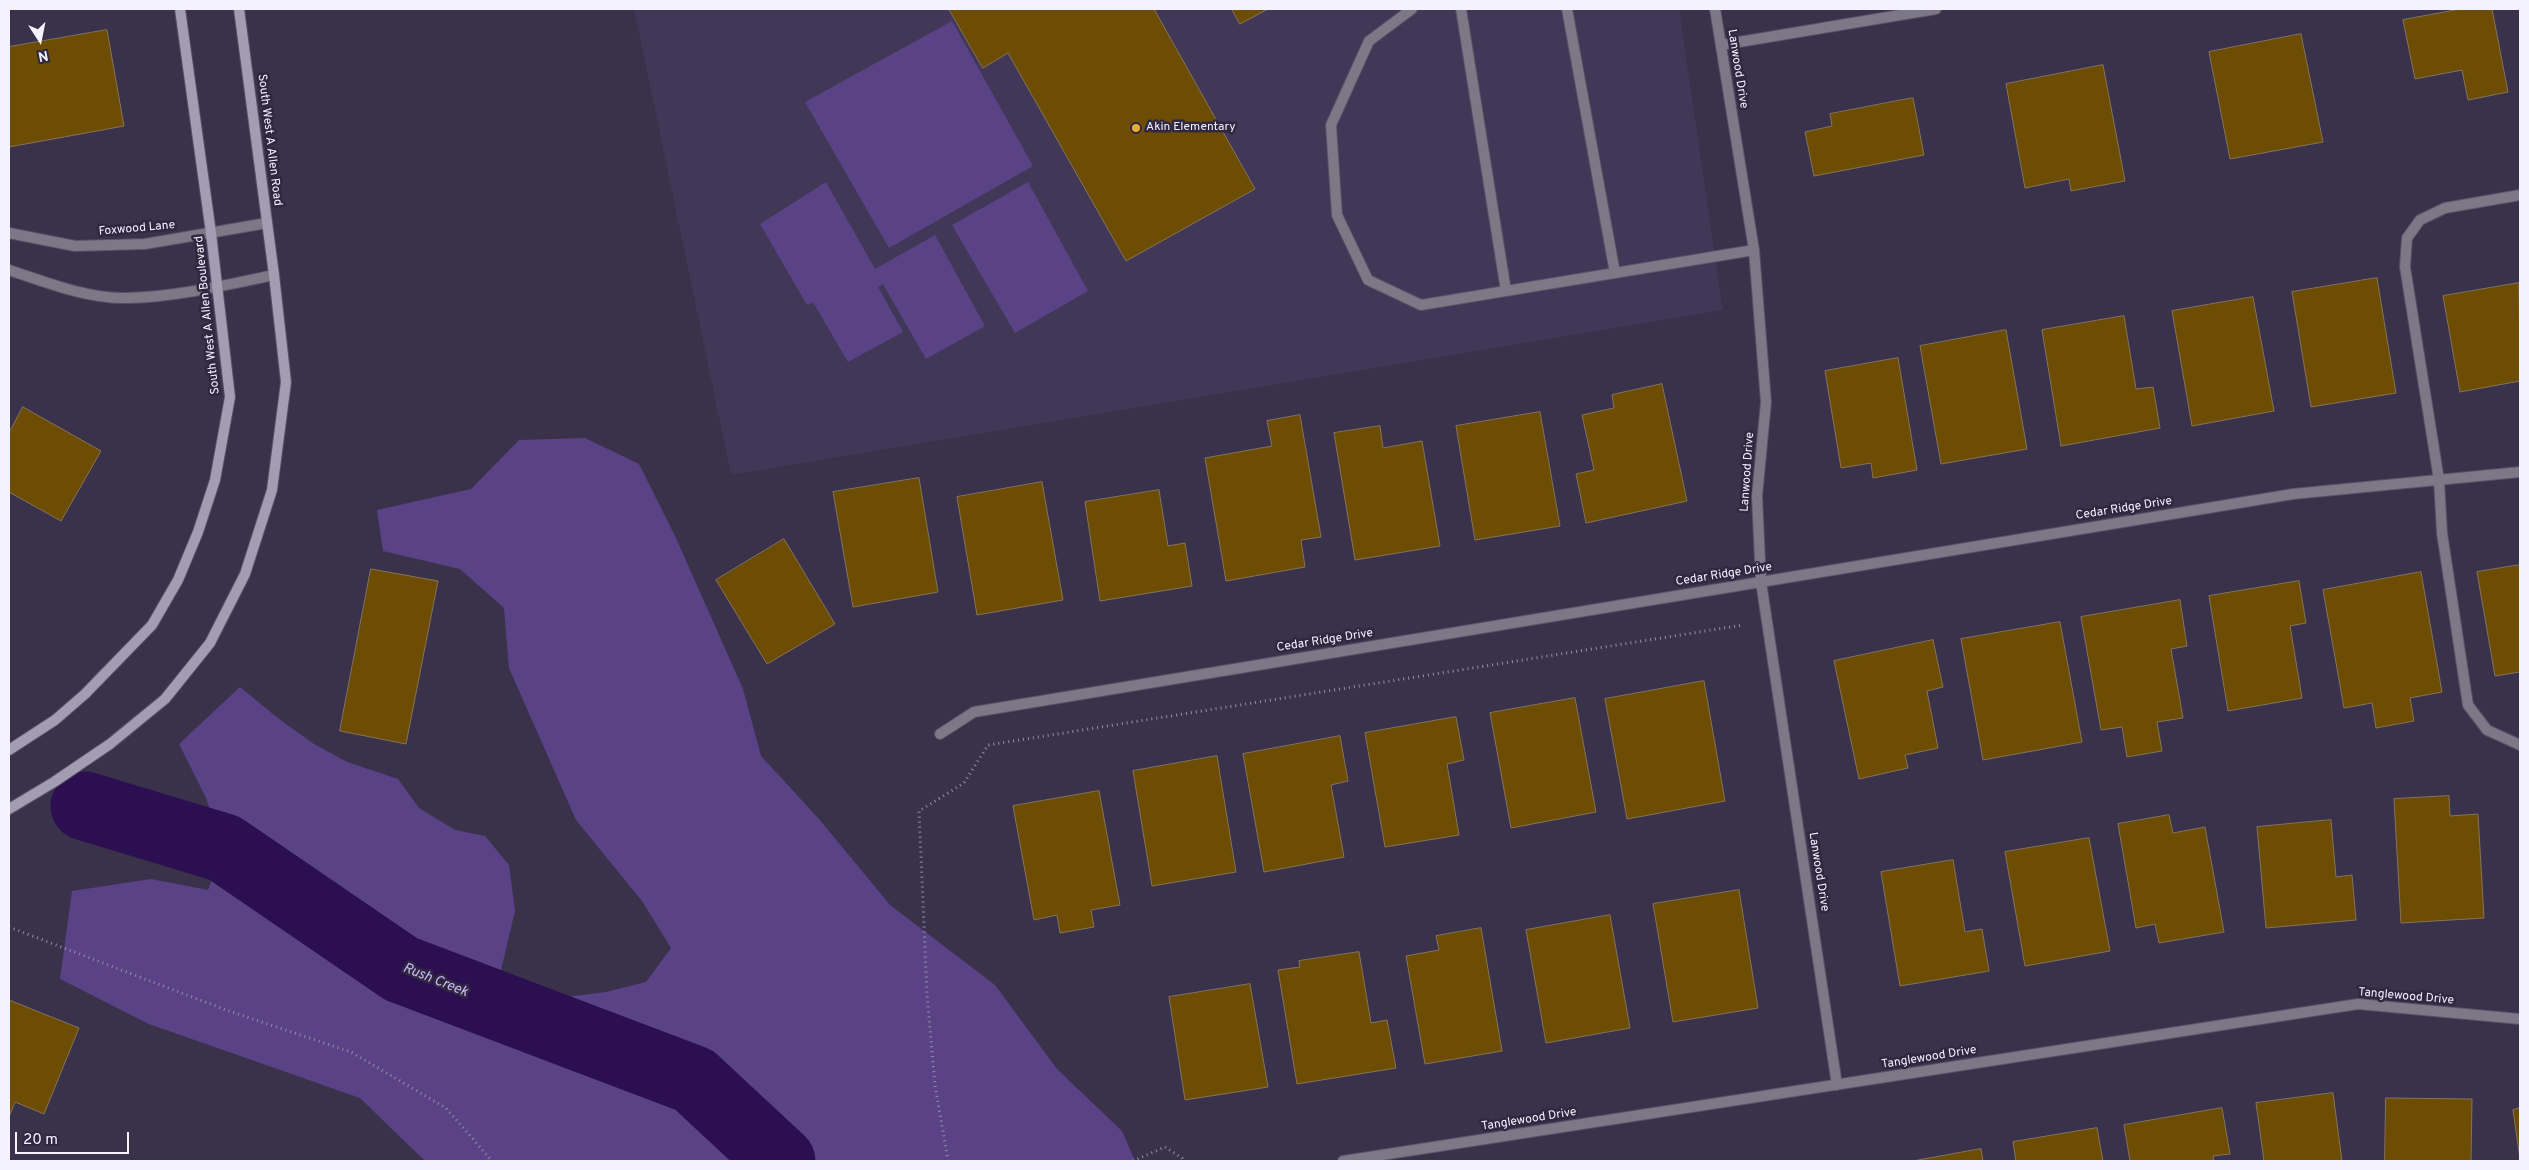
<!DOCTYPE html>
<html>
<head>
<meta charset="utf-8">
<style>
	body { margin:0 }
	#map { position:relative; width:2529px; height:1170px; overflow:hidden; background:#3a324b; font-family:Overpass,sans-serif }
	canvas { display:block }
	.frame { position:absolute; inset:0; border:10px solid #f5f2ff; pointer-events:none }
	.north { position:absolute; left:15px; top:15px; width:50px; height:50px; -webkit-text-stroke:4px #302840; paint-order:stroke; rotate:169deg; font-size:14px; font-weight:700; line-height:20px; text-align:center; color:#f5f2ff }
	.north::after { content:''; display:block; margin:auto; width:18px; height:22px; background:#f5f2ff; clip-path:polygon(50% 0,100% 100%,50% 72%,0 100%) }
	.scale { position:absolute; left:15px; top:1132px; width:114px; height:22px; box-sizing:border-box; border:2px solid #f5f2ff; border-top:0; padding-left:6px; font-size:15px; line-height:18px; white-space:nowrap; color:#f5f2ff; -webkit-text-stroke:4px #302840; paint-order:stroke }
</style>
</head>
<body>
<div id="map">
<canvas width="2529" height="1170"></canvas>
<div class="frame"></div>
<div class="north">N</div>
<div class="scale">20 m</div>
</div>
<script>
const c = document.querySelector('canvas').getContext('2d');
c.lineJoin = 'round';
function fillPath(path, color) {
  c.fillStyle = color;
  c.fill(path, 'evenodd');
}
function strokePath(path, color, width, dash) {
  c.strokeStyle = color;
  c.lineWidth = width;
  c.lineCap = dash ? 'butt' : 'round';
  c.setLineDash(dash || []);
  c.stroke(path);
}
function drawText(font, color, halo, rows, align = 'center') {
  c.font = font + ' Overpass,sans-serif';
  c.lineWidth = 5;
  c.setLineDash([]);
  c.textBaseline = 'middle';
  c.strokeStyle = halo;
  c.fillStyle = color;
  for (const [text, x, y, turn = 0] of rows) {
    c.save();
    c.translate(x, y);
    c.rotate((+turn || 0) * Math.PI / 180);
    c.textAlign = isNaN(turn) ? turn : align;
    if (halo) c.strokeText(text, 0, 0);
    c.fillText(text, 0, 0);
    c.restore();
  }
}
fillPath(new Path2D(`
	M634,9H1679L1723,310L731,475Z`), '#413757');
fillPath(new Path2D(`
	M952,21L1033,166L889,248L805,102Z
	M826,182L875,269L935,235L985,326L926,359L883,284L878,287L903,332L848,362L813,302L807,305L760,224Z
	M1028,182L1088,291L1015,333L952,225Z
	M585,438L639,464L675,536L743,689L761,756L819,819L890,905L995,985L1057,1069L1122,1131L1135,1161H425L360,1098L149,1024L60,979L72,891L151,879L208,890L224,848L206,798L179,744L240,687L279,719L314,744L347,762L398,779L419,808L455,830L485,836L509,865L515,911L501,970L550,999L606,992L646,982L671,948L642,901L576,820L509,668L504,608L460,569L383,551L377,510L471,489L519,440Z`), '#5a4286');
strokePath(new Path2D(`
	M85,806L224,848L401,969L694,1080L781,1161`), '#2c0f51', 69);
const building = new Path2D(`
	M949,9H1154L1255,189L1126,261L1008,53L983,68Z
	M1232,9H1268L1240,24Z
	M2461,9H2492L2508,92L2468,100L2462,70L2415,79L2403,20Z
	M107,30L124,126L9,147V47Z
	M2301,34L2323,142L2230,159L2209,52Z
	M2103,65L2125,181L2071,191L2069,179L2025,188L2006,84Z
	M1913,98L1924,155L1814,176L1805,132L1832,126L1830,114Z
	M2377,278L2396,393L2311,407L2292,292Z
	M2519,283L2520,381L2460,392L2443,296Z
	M2253,297L2274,411L2192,426L2172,311Z
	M2124,316L2136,389L2153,387L2160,428L2061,446L2042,330Z
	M2006,330L2027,449L1941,464L1920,346Z
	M1898,358L1917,470L1873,478L1871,463L1841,468L1825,371Z
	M1662,384L1687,501L1586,523L1576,474L1594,470L1582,415L1614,408L1612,395Z
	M23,407L101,451L61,521L9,492V433Z
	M1540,412L1560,526L1475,540L1456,426Z
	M1300,415L1321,537L1301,540L1305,567L1226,581L1205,458L1272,446L1267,421Z
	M1380,426L1383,448L1422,441L1440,546L1355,560L1334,433Z
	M919,478L938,592L853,607L833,492Z
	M1042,482L1063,600L977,615L957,497Z
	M1159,490L1168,546L1185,543L1192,586L1100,601L1085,502Z
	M784,539L835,624L767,664L716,580Z
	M2520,565V672L2495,676L2477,572Z
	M371,569L438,581L406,744L340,731Z
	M2421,572L2442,692L2410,698L2414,721L2376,728L2372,703L2344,708L2323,590Z
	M2299,581L2306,623L2290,626L2302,698L2228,711L2209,596Z
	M2180,600L2187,646L2171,649L2183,718L2157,722L2162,751L2127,757L2122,727L2101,730L2081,617Z
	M2060,622L2082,742L1983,760L1961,639Z
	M1933,640L1943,687L1927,691L1938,748L1905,755L1908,768L1859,779L1834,661Z
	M1704,681L1725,801L1627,819L1605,699Z
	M1575,698L1596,812L1511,828L1490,713Z
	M1456,717L1464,760L1447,764L1459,835L1385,847L1365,733Z
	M1340,736L1348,781L1331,785L1344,857L1264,872L1243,754Z
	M1217,756L1236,872L1152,886L1133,771Z
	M1099,791L1120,905L1091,910L1094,927L1060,933L1057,915L1034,920L1013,806Z
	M2449,796L2450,816L2478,814L2484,918L2401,923L2394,799Z
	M2169,815L2173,833L2205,827L2224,932L2159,943L2155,924L2136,928L2118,824Z
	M2331,820L2336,877L2352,875L2356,920L2266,928L2257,827Z
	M2089,838L2110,951L2025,966L2005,852Z
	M1953,860L1965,932L1982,929L1989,971L1900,986L1881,872Z
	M1739,890L1758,1008L1673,1022L1653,904Z
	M1610,915L1630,1028L1546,1043L1526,930Z
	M1481,928L1502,1051L1425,1064L1406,956L1439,950L1436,936Z
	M1359,952L1371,1023L1387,1020L1396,1068L1297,1084L1278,970L1300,967L1299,961Z
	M1250,984L1268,1087L1185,1100L1169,997Z
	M9,1000L79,1028L44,1114L15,1102L9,1117Z
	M2333,1093L2342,1161H2264L2256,1103Z
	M2386,1098L2472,1099L2471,1161H2385Z
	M2222,1108L2230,1154L2213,1156L2214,1161H2130L2124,1125Z
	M2520,1108V1159L2513,1110Z
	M2097,1128L2103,1161H2016L2013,1142Z
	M1981,1149L1983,1161H1913Z`);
fillPath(building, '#6d4c04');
strokePath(building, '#857459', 1);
const lane = new Path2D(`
	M1412,9L1369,41L1331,125L1337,215L1368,280L1421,305L1754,250
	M1461,9L1506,291
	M1567,9L1615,273
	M2520,195L2445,208L2420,220L2407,238L2405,267L2439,480L2442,533L2468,705L2487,730L2520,745`);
const street = new Path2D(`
	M1715,9L1754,250L1766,402L1757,496L1761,582L1837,1085
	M1721,45L1936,9
	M9,233L75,246L145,244L267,223
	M9,270C46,282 87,299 127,298C176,297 226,285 274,275
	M940,734L974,712L2293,494L2520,472
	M1343,1161L2358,1004L2520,1019`);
const secondary = new Path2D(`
	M9,750L55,720L85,694L152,625L178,580L198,532L215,480L230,397L211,233L180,9
	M9,809L54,782L110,744L165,699L210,643L245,574L272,490L286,382L274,275L239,9`);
strokePath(lane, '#585168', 12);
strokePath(street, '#585168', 12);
strokePath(secondary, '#585168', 12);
strokePath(new Path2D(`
	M9,927L226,1010L351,1052L446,1108L492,1161
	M948,1161L935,1085L927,994L919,811L964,783L988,745L1743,625
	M1133,1161L1165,1147L1182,1158L1183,1161`), '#948fa2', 3, [1, 4]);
strokePath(lane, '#7c7885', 10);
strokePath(street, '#7c7885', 10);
strokePath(secondary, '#a29db1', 10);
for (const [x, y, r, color] of [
	[1136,128,5,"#e8ab37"]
]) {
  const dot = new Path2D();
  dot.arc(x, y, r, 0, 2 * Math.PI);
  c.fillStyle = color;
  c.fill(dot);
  strokePath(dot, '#302840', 2);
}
drawText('12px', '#f5f2ff', '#302840', [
	["Lanwood Drive",1737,69,81],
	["South West A Allen Road",269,140,83],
	["Foxwood Lane",137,229,-5],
	["South West A Allen Boulevard",208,315,-96],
	["Lanwood Drive",1748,472,-86],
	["Cedar Ridge Drive",2124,509,-9],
	["Cedar Ridge Drive",1724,575,-9],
	["Cedar Ridge Drive",1325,641,-9],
	["Lanwood Drive",1818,872,81],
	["Tanglewood Drive",2406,997,5],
	["Tanglewood Drive",1929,1058,-9],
	["Tanglewood Drive",1529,1120,-9]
]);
drawText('12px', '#f5f2ff', '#302840', [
	["Akin Elementary",1146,128]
], 'left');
drawText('italic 14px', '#cebcf8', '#302840', [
	["Rush Creek",435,981,22]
]);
</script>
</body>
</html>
